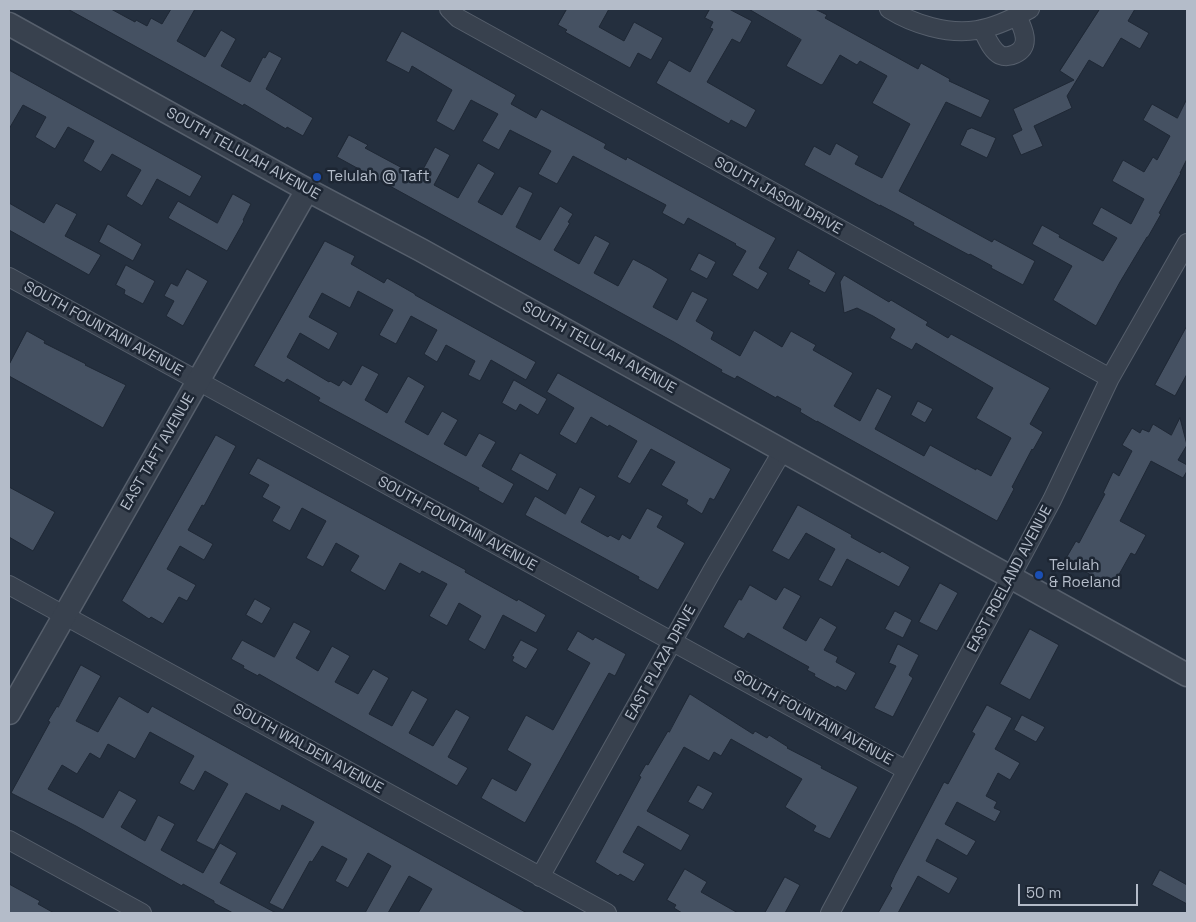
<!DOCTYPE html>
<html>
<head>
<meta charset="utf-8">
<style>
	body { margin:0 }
	#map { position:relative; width:1196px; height:922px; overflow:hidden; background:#242f3e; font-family:"Space Grotesk",sans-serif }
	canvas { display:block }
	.frame { position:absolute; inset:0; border:10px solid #b4bcc9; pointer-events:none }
	.scale { position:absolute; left:1018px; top:884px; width:120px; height:22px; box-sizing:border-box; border:2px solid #b4bcc9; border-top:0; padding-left:6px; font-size:15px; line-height:18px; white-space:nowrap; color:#b4bcc9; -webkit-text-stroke:4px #1d2633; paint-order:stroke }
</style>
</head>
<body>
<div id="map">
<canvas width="1196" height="922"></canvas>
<div class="frame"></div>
<div class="scale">50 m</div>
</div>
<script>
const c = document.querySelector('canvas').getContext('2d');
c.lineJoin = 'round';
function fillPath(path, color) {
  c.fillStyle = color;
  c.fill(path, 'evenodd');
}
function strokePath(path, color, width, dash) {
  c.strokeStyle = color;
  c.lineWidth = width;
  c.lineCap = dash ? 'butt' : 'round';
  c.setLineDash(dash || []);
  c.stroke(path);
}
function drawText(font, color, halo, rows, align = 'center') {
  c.font = font + ' "Space Grotesk",sans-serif';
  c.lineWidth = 5;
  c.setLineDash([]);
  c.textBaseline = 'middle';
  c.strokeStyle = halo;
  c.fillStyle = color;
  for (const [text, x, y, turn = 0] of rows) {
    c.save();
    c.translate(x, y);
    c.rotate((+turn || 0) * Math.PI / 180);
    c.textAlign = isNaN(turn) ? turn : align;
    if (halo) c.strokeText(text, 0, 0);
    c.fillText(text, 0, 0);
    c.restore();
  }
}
const building = new Path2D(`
	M68,9H111L135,22L136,20L147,26L151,18L162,24L171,9H195L177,41L205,57L221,30L236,39L221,66L250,82L263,57L265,58L269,51L282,58L266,89L313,118L303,136L287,127L286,129L244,104L243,106L213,89Z
	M567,9H609L599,27L624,41L634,22L663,38L651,60L638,53L630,68L565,32L567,30L558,25Z
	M710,9H729L752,21L740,43L732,39L707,82L756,110L746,128L731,120L729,124L656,83L669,60L690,72L713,29L710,28L713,22L705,18Z
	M749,9H815L827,15L825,18L918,69L921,63L950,79L949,81L990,100L981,118L946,102L899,191L992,242L994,239L1035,261L1023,285L991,268L992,266L970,254L969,255L913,225L914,223L880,205V206L804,165L814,146L830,155L836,143L859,156L855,164L882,178L910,124L872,103L887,76L860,61L857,65L840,55L823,84L821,85L786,66L801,40Z
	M1100,9H1135L1128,21L1149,33L1140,49L1121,38L1103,68L1089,60L1067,96L1072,108L1034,126L1043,146L1021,155L1012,135L1022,130L1013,109L1074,80L1060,71Z
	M402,31L516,95L511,104L536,118L541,109L606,144L604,148L626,160L627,157L776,238L759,268L768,273L758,290L732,275L746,251L735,245L736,244L688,218L684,225L662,213L666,205L573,156L557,184L538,174L551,151L510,130L499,150L482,141L498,114L471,100L454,131L436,121L452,90L412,66L409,73L386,61Z
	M9,70L202,176L190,197L157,179L142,206L126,196L141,170L112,154L101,172L83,161L94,141L68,127L55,149L35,137L46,117L23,105L9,129Z
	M1187,99V159L1180,173H1181L1159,213L1161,214L1148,237H1147L1120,282L1096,326L1053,300L1072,266L1032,244L1042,225L1060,235L1059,237L1103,261L1117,238L1092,224L1101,207L1131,224L1144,199L1112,181L1123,160L1144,172L1153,157L1157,160L1170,136L1143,120L1152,104L1177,118Z
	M972,128L996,138L987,158L960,145L967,130Z
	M349,135L368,145L365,148L419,177L435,147L450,155L434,185L458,198L478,163L495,173L478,202L502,215L519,186L533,193L516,227L540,240L560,206L573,214L568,222L570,223L554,250L579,264L595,235L610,243L594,273L618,286L633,259L650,268L668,279L653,307L677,320L692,291L708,299L696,321L714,332L711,339L740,356L754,330L782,347L791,331L816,345L813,350L853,373L834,406L860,421L877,388L892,396L875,429L924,456L930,445L976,470V468L991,476L1011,438L976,418L993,388L916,343L912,350L890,338L895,329L873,316L857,308L844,313L840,282L844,275L889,302L891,300L928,322L926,325L948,338L951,334L1050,388L1030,424L1043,432L1033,450L1032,449L1012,487L1014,489L997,521L817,421V422L800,412L801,409L777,396L776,398L737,376L735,379L721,372L722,370L674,342L337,157Z
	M233,194L251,204L243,220L244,221L227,251L168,218L178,201L217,223Z
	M9,203L44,223L56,203L77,214L65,236L101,255L89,275L9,230Z
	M108,224L142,244L133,261L99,242Z
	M325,241L355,256L351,264L384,283L387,278L415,294V295L536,362L526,380L491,360L480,381L468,375L475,361L446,345L437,362L424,354L437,330L411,316L396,344L379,335L393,310L358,291L350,308L322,293L309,317L338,333L329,350L300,333L287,357L329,382L330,381L339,386L343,380L351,385L362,365L379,374L365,400L387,413L408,376L425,386L405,422L428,435L442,411L458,420L444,444L466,456L479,433L496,442L482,466L514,484L503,504L478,490L479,488L318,401L320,398L287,379L284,383L254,366Z
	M798,250L836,273L825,293L808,284L810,281L788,269Z
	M699,253L716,262L707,279L690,270Z
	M126,265L155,281L143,304L124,294L125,290L116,285Z
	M187,269L208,281L183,326L166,316L174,301L164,296L171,283L177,286Z
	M1187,326V374L1175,396L1155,385Z
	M27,331L45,341L44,343L86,364L85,365L126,385L103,428L9,376V365Z
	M558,373L731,469L714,500L710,498L702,514L686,504L688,500L661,485L675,462L651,449L630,484L617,477L637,441L609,425L608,427L591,417L576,444L559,434L574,408L547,392Z
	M514,380L547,399L538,415L520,404L516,411L502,403Z
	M918,401L933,409L925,423L911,415Z
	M1180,418L1187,445L1178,460L1187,465V471L1183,478L1151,461L1120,521L1146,535L1135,555L1131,553L1112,587L1065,560L1076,541L1079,543L1105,494L1103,493L1113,472L1119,476L1132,451L1122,445L1132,428L1140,433L1142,429L1149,432L1153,424L1171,435Z
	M216,435L236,446L204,506L202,505L188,530L213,544L204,560L180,546L167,569L196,585L187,601L179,597L163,624L151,617L149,619L122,601Z
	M520,453L557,474L548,491L511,470Z
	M258,458L466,570L465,572L517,601L518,599L546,615L536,633L503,615L485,650L468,640L481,616L459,603L447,626L429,616L447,584L422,571L420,574L400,563L385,591L350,571L359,556L336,543L323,567L306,558L326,521L302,508L290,531L272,521L280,507L262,497L269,485L249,474Z
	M9,487L55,512L33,551L9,537Z
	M580,487L596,496L581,522L608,537L610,535L619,540L622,534L630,539L647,508L663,516L657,527L685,543L658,590L638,579L639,577L525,515L535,496L565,514Z
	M798,505L852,535L851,537L880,553L882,551L910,567L899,587L847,559L832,587L818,580L835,549L806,533L789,560L772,551Z
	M940,583L958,593L937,631L919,622Z
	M750,585L776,600L784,587L801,596L783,628L806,641L820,617L837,627L824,650L838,657L836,662L856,673L846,691L837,686L836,688L814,676L815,674L807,670L809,667L748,633L744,639L723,627L739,599L741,600Z
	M255,599L271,608L262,624L246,615Z
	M895,611L912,620L903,638L885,629Z
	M294,622L311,631L296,658L318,671L332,646L350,656L335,682L358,694L373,669L389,678L369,714L392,726L412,690L428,699L409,733L433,746L456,709L470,717L448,757L468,768L457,786L259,674L258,676L243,668L244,666L231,659L242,640L274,657Z
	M1030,629L1059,645L1030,700L1000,684Z
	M578,631L593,640L595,637L626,654L615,676L609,673L525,823L481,798L492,778L516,791L531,764L507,750L526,715L553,730L590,663L567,650Z
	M521,640L538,649L526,669L512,661L514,657L512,656Z
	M898,644L919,655L909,675L913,678L893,717L874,708L896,666L889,663Z
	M81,665L101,676L76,721L98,732L119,696L148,713L152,706L527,913H418L432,889L409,876L388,913H365L391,866L368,853L348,888L335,881L347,859L322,846L312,862L310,861L283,910L269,903L314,822L282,805L280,811L246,793L214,850L196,841L228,784L205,771L194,791L179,783L194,756L150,732L135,759L108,744L100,759L90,753L77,774L62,765L48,789L103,818L119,790L137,800L121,827L145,841L158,815L175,824L161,850L203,873L220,843L237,853L220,883L276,913H233L214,903V901L183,884L182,886L76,826L11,793L50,722L48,721L57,706L58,707Z
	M690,694L753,734L755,731L767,738L769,735L788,747L787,748L822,766L821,768L858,787L830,839L813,831L816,826L785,807L802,779L731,739L721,756L714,752L709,761L684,747L647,811L690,835L681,851L638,826L623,852L645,864L634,882L620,874L618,876L595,862L641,777L639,776L646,764L648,765L668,731L669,732Z
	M987,705L1012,718L995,749L1020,763L1010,780L998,773L986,796L997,802L994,808L1001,811L995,822L957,802L945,824L976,841L967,856L937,839L926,861L958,878L949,894L918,876L898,913H878L892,888L890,886L895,875L944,782L948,784L975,734L972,732Z
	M1022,715L1045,727L1036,742L1014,730Z
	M698,785L713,793L703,810L688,802Z
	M685,869L707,882L701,892L738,913H682L674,908L676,905L667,900Z
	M1160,870L1187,885V904L1152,885Z
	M785,877L800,885L785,913H765Z
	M9,884L40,901L38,904L54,913H9Z`);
fillPath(building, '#455162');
strokePath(building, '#1f2835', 1);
const minor = new Path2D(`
	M449,9L458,18L1110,378
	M889,9C913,24 948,35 977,30C996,27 1014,18 1030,9
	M982,29C987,38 991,50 1000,55C1005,57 1011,56 1015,54C1032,46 1023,28 1017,16
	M9,277L906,770
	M9,585L607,913
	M9,840L142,913
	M540,877L712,571L783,450
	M830,913L1052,500L1110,378L1187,243`);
const tertiary = new Path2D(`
	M9,24L300,186L421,250L1187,675
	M9,713L307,190`);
strokePath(minor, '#565f6c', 20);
strokePath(tertiary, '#565f6c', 25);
strokePath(minor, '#38414e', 18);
strokePath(tertiary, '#38414e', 22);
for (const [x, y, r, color] of [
	[317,177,5,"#1a4fb4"],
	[1039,575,5,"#1a4fb4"]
]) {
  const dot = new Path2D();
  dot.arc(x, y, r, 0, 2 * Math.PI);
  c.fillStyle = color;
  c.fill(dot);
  strokePath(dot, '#1d2633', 2);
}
drawText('15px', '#b4bcc9', '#1d2633', [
	["SOUTH TELULAH AVENUE",243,154,29],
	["SOUTH JASON DRIVE",778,196,29],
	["SOUTH FOUNTAIN AVENUE",103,329,29],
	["SOUTH TELULAH AVENUE",599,348,29],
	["EAST TAFT AVENUE",158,452,-60],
	["SOUTH FOUNTAIN AVENUE",457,524,29],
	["EAST ROELAND AVENUE",1010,579,-62],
	["EAST PLAZA DRIVE",661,663,-61],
	["SOUTH FOUNTAIN AVENUE",813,718,29],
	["SOUTH WALDEN AVENUE",308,749,29]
]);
drawText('15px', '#b4bcc9', '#1d2633', [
	["Telulah @ Taft",327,177],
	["Telulah",1049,566],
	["& Roeland",1049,583]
], 'left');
</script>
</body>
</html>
